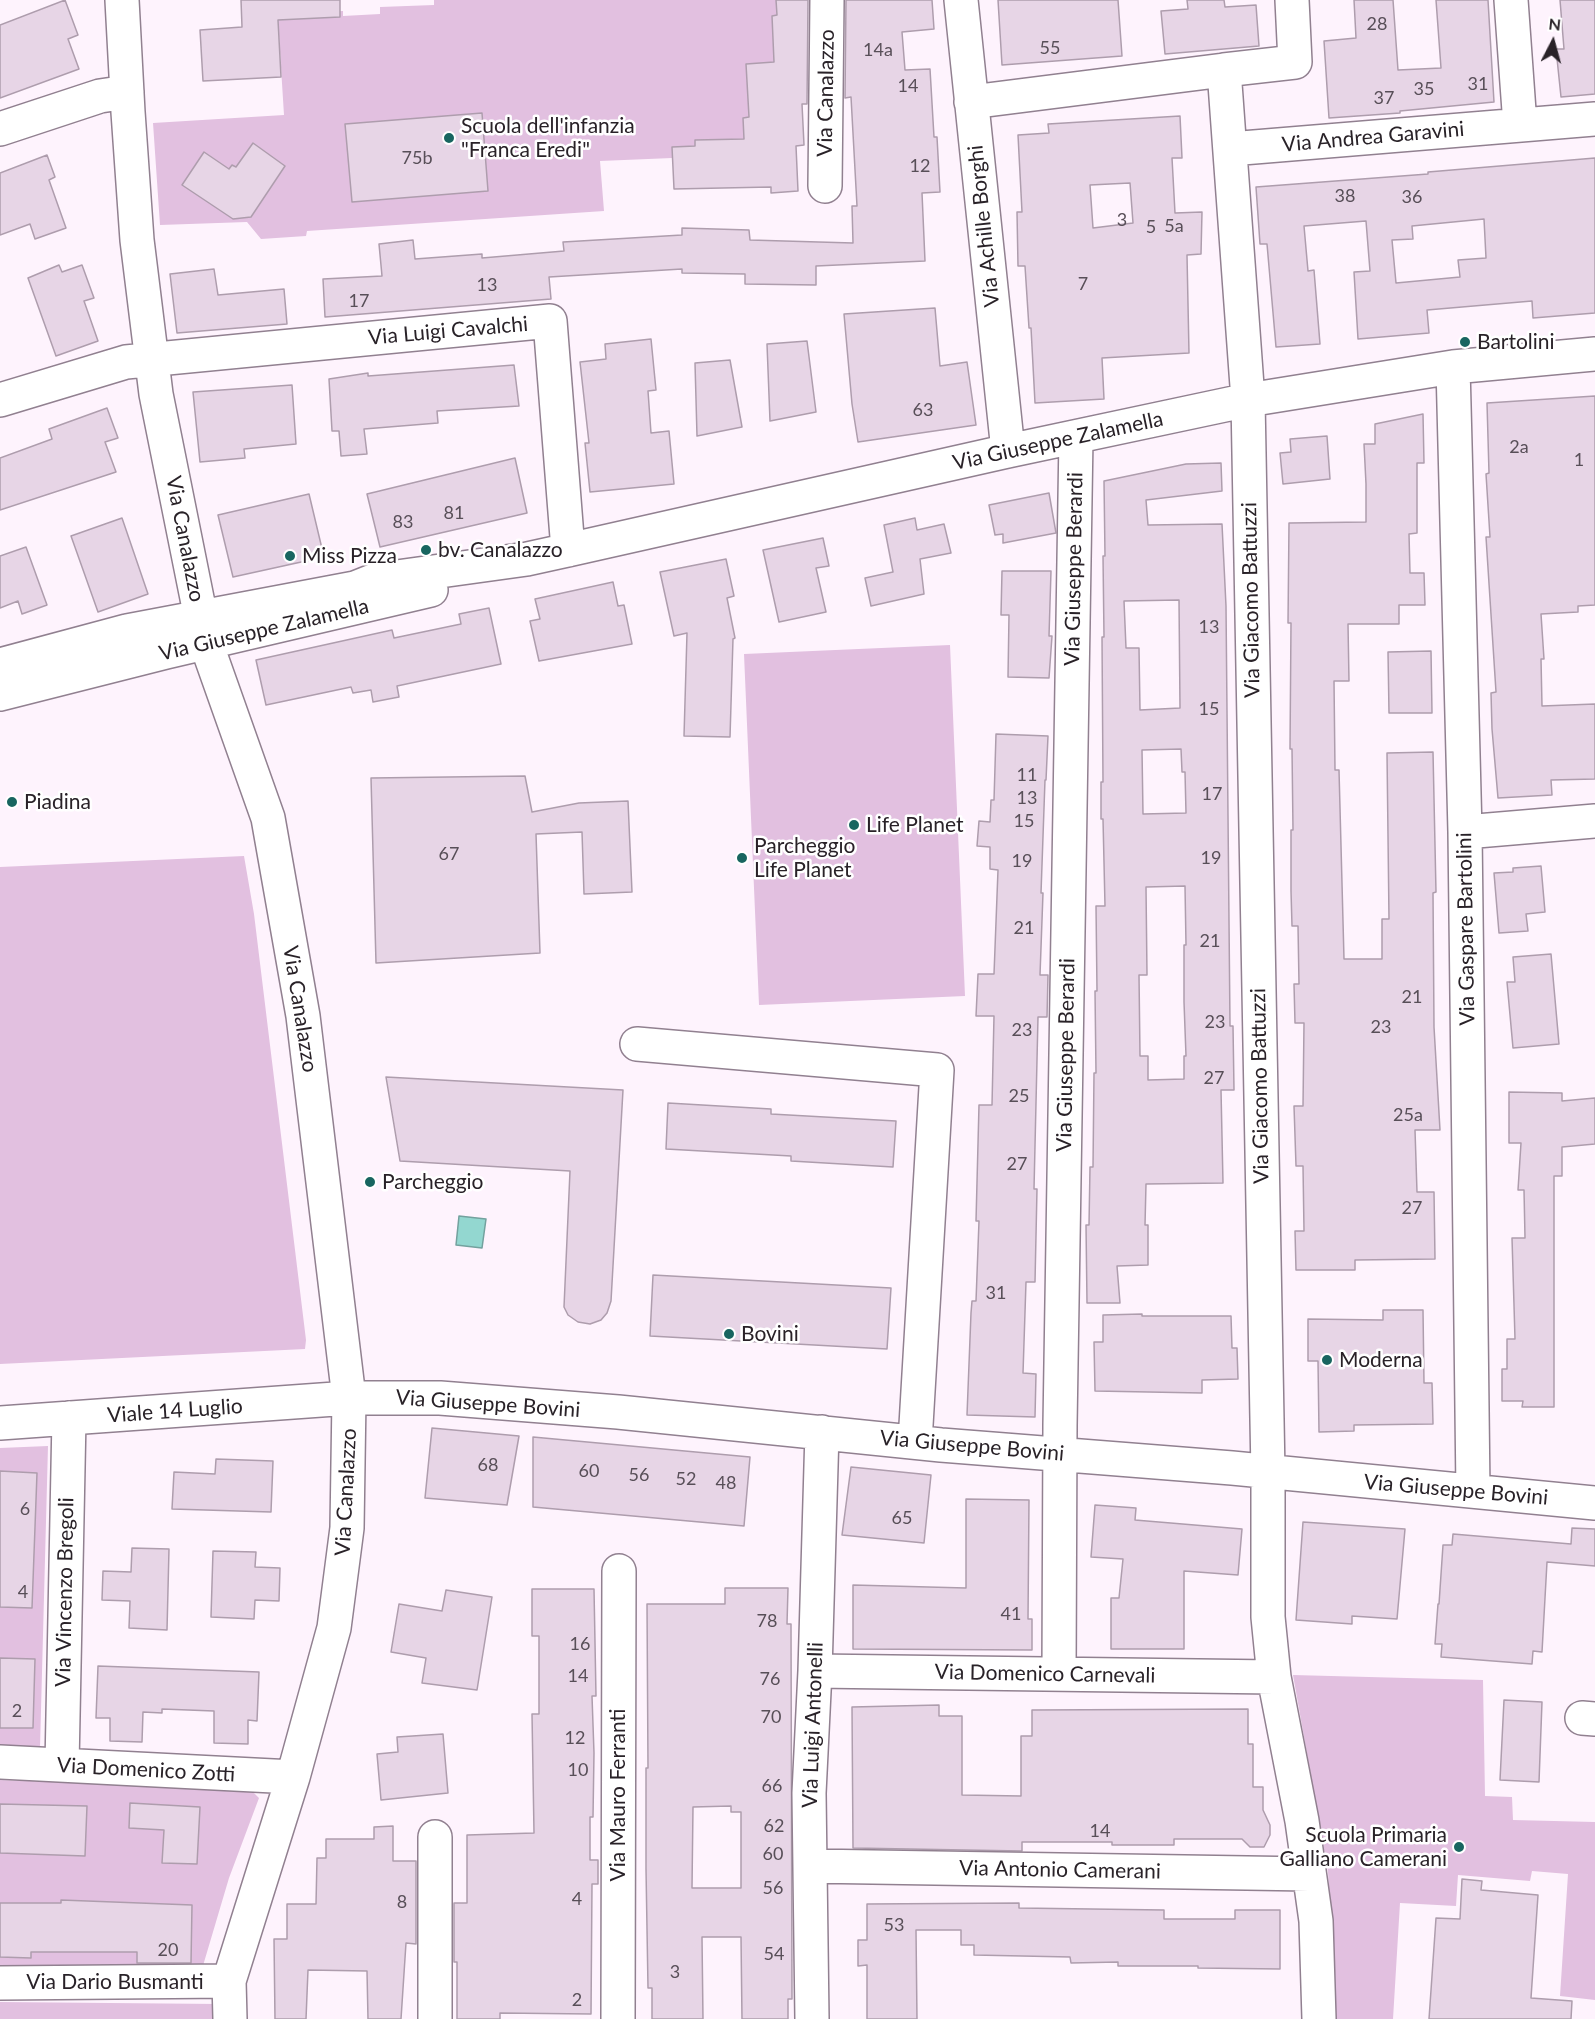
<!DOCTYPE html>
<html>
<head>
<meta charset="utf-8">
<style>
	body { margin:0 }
	#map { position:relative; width:1595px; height:2019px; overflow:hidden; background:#fef3fd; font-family:Lato,sans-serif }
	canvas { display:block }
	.north { position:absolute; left:1523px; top:12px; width:60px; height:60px; -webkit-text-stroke:4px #fff; paint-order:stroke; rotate:6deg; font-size:16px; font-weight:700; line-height:24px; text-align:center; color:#292228 }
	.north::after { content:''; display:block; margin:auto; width:21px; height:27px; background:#292228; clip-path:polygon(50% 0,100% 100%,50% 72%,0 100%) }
</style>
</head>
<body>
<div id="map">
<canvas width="1595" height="2019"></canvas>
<div class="north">N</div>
</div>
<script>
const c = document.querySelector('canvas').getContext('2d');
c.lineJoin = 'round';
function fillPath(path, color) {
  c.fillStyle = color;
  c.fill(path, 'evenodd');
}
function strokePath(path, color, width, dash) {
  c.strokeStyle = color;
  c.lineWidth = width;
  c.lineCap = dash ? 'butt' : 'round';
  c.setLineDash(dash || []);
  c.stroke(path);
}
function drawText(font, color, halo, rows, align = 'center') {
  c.font = font + ' Lato,sans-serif';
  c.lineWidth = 5;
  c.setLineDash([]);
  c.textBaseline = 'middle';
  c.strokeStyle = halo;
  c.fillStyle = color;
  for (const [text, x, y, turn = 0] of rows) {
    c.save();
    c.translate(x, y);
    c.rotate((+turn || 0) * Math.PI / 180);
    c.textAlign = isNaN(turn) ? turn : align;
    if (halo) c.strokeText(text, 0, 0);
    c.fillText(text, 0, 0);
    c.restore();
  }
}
fillPath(new Path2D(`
	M434,0H776L777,15L772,16L779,62L746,64L749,117L743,118L745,144L729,139L695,140V146L672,147V158L600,161L604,211L307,231L306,236L261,239L247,222L160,225L153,123L284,115L278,20L307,13L343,11V16L380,14V7L434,5Z
	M950,645L965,996L759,1005L744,654Z
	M244,856L254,914L306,1340L305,1349L0,1364V867Z
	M48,1446L40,1748L0,1746V1448Z
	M1293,1675L1483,1680L1485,1796L1512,1797L1513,1820L1595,1822V2000L1560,1996L1568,1874L1532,1871L1530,1881L1458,1875L1456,1906L1400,1903L1393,2019H1336L1328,1872Z
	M0,1780L249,1788L259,1798L229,1878L202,1969L0,1967Z
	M0,2002L220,2004L221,2019H0Z`), '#e2c0e0');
const water = new Path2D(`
	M459,1216L486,1219L482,1248L456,1245Z`);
fillPath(water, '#93d7d0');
strokePath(water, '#73a19e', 1.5);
const building = new Path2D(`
	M65,0L78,35L68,39L79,69L0,98V25Z
	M241,0H340V17L278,20L281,77L203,81L200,30L242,27Z
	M776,0H808L807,104H802L804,145L796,146L798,191L771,193V187L674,189L672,147L695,146V140L744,139L743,118L749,117L746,64L774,62L772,16L777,15Z
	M846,0H932L934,29L902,32L905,70L930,69L934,137H937L940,192L922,193L925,261L816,266V285L745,284V274L682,273V269L549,277L551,299L325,317L323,279L382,276L379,244L413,240L415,259L482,254V258L564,251L563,242L682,235V228L749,230L750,240L853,243L852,206H857L851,97L845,98Z
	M998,0H1118L1122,56L1002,65Z
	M1187,0H1224L1225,7L1256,5L1259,46L1165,54L1161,11L1188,9Z
	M1354,0H1393L1398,70L1441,68L1436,0H1488L1494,102L1400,111V113L1329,118L1324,41L1356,38Z
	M1560,0H1595V94L1561,97L1556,49H1564Z
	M482,113L488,191L352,202L345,124Z
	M1180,116L1182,158H1172L1175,213L1202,212L1201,254L1187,255L1189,353L1102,358L1104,399L1035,403L1031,328H1029L1025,266H1018L1017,212H1022L1018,135L1049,133L1048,124ZM1130,183L1133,223L1093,228L1090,185Z
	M253,143L285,166L251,217L233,219L182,185L204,152L229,169L232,165L236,167Z
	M47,155L55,177L49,180L66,228L35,239L30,224L0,235V173Z
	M1595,158V313L1533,318L1532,301L1427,310L1429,333L1358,339L1354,272L1370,271L1366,221L1304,226L1308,271L1314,270L1320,344L1276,347L1267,244H1260L1256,187L1428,174V172ZM1484,219L1486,258L1458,260L1460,277L1396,283L1392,240L1413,239L1412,226Z
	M59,265L62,272L82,265L94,298L84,301L98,341L56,356L28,278Z
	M214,269L218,295L284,289L287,324L177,333L170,274Z
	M935,308L940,366L967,362L976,425L858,442L852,404L844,314Z
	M651,339L656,390L648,391L651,433L669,431L674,484L590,492L585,443H589L580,362L606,359L605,344Z
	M807,341L816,412L770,421L767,344Z
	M730,360L742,427L697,436L695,363Z
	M514,365L519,406L437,411L438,423L364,429L367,454L341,456L339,431H332L329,379L368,373V376Z
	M292,385L296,444L244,449L245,458L200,462L193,392Z
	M1595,396V605L1578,606V612L1541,614L1544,659H1541L1542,706L1595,704V779L1551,780L1552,795L1498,798L1492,729L1491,693L1496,692L1486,537H1490L1486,474L1489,473L1487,403Z
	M107,408L118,438L105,442L116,472L0,510V458L52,439L49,429Z
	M1423,414L1424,463H1417V533L1409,534L1410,573H1424L1425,605H1399V624H1348L1349,681H1334L1335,770H1339L1344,959H1382V919H1389L1387,753L1433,752L1436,892L1433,893L1434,1027L1440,1130H1415L1417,1192H1434L1435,1259L1355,1260V1270H1296L1295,1231H1304L1303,1166H1296L1294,1106H1303L1304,1023H1295L1294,984H1299L1298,926H1292L1291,891V830H1293L1292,749H1290L1291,623H1288L1289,523L1366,522V484L1364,444H1375V424Z
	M1327,436L1330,479L1283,484L1280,453L1291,452L1290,439Z
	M515,458L527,513L380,547L367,494Z
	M1221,463L1222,491L1146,500L1148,525L1222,524L1226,606L1230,1026H1233L1234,1090H1221L1223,1183L1146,1184L1145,1225H1148V1265L1117,1266L1120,1303H1087L1086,1225H1089L1090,1167H1093L1094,1073H1096L1095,991H1097L1096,906H1105L1103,819H1101V782H1103L1102,637H1104L1103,556H1105L1104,481L1186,464ZM1179,600L1180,708L1140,710L1139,648H1126L1124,601ZM1181,749L1182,772H1185L1186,813L1143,814L1142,750ZM1185,886L1186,945H1184V1002L1186,1056H1184V1079L1148,1080V1056H1140L1139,975H1147L1146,887Z
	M1049,493L1056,533L1003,543V534L995,535L989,505Z
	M309,494L324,557L233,577L218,515Z
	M122,518L148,594L98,612L71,536Z
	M915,518L917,530L944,524L951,553L920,559L924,594L871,606L865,578L893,572L884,525Z
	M823,538L829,566L816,568L826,612L779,622L763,550Z
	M26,547L47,605L22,614L18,601L0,608V556Z
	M726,559L734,596L727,598L735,638L733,639L730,737L684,736L687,633L674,636L660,572Z
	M1002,571H1051L1049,636H1052L1049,678L1008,677L1009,615H1001Z
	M613,582L618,606L624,605L632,644L539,661L530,621L540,619L535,599Z
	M489,608L501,664L397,686L399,697L373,702L371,690L353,693L351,687L266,705L256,660L392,630L394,638L461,624L459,614Z
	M1431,651L1432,713H1389L1388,652Z
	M996,734L1048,736L1046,780H1045L1041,893H1043L1040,975H1048L1047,1017H1038L1034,1189H1037L1035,1282H1026L1023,1373L1036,1374L1035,1417L967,1415L971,1313L972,1301H976L979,1221H976L979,1105H992L994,1016H976L978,974H994L998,870L990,869V847L977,846L979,821L990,822L991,800H994Z
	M525,776L532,812L579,803L628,801L632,892L584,894L582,832L536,834L540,953L376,963L371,778Z
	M1541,866L1545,912L1526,914L1528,931L1499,933L1494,873L1513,872V868Z
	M1551,954L1559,1044L1513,1048L1507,982H1515L1513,957Z
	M386,1077L623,1090L611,1301L607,1313L601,1320L590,1324L578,1322L568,1315L564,1307L570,1171L400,1161Z
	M1509,1092L1562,1093V1101L1595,1098V1144L1562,1147V1176H1554V1407H1522L1523,1401H1502V1369H1507V1339H1515L1512,1238H1525L1524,1190H1518L1521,1143H1509Z
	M668,1103L771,1109V1114L896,1121L893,1167L791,1161V1156L666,1149Z
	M653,1275L891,1288L887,1349L650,1336Z
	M1383,1310H1423L1424,1383H1432L1433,1424L1354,1425V1431L1319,1432L1318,1361H1308V1319L1383,1320Z
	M1142,1314V1316H1231L1232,1348H1237L1238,1379L1202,1380V1393L1095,1391L1094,1342H1103V1315Z
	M432,1428L519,1436L507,1505L425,1498Z
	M533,1437L750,1457L744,1526L533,1507Z
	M216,1459L273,1461L271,1512L172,1509L174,1472L215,1474Z
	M851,1467L931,1475L924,1543L842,1535Z
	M0,1471L37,1473L32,1608L0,1607Z
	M966,1499L1029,1500L1028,1619H1032V1650L853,1649V1585L966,1588Z
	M1095,1505L1136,1508L1135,1520L1242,1529L1238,1575L1184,1571V1649H1111V1598H1119L1123,1559L1091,1557Z
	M1303,1522L1405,1529L1397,1619L1352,1616V1624L1296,1620Z
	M1572,1528L1595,1529V1566L1547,1562L1542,1652L1533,1651L1532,1664L1441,1657L1442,1644H1435L1438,1604H1439L1443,1545H1452L1453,1534L1571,1544Z
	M132,1548L169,1549L167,1630L129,1628L130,1601L102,1600L103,1571L131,1572Z
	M213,1551L256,1552L255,1567L280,1568L279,1601L255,1600L254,1619L211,1617Z
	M725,1588H788L787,1624H791L792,1999H788V2019H742L741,1937H702L703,2019H652V1988H648L646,1869V1768H648L647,1604H725ZM731,1806V1812H741V1888H692L693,1807Z
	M532,1589H594L596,1696H592L594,1753L593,1817H590V1860H598V1884H592L591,2014L500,2013V2019H457V1962H454V1903H467V1835L534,1833L532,1714H539V1636H532Z
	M446,1590L492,1597L477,1690L422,1683L426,1658L391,1652L399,1604L442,1611Z
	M0,1658L35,1659L33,1728H0Z
	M98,1666L259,1672L257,1721L248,1720V1744L214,1743V1711L162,1709V1713L143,1712L142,1742L110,1741V1718H96Z
	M1504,1700L1542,1702L1539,1782L1500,1780Z
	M939,1705V1716H962V1795L1021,1796V1736H1032V1710L1248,1709V1744H1253V1787H1263V1810L1270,1825V1835L1264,1847H1250L1242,1839H1174V1845H1112V1842H1022V1851L853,1848L852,1707Z
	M443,1734L448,1793L381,1800L377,1754L398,1752L397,1737Z
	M130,1803L200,1807L197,1864L162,1863L164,1830L129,1828Z
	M0,1804L87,1806L85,1856L0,1853Z
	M393,1826V1861H416V1944L406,1943L401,2019H368L367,1971L308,1970L306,2019H275L274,1939H287V1904H316L317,1858H326V1839H374V1827Z
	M1462,1879L1482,1881L1481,1890L1538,1895L1531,1998L1572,2001L1571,2019H1429L1436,1918L1460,1919Z
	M61,1900L192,1905L191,1963H137V1952H31V1958L0,1957V1903H61Z
	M1019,1903V1908L1164,1910V1919H1235V1910H1280V1969L1198,1968V1966H1118V1962L1071,1963L1070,1957L974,1955V1945H961V1930H916L917,2019H867V1965L858,1966V1940H867V1904Z`);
fillPath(building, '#e7d5e6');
strokePath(building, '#ae9dad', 1.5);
const minor = new Path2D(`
	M122,0L128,112L137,240L156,394L206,643L268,818L303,1016L349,1398L347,1528L334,1628L293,1777L229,1981L230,2019
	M961,0L1008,451
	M1292,0L1295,62L1224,70L1248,400L1268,1473V1617L1274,1677L1302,1821L1316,1921L1319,2019
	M1511,0L1520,125
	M971,102L1224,70
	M0,129L100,96L127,92
	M1230,149L1595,119
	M825,186L827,0
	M1453,367L1465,832L1473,1491
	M0,400L126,362L550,321L568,550
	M0,665L127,631L355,588L375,580L527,559L568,550L1008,451L1248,400L1453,367L1595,354
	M0,694L166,652L431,590
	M1465,832L1595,821
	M637,1044L937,1070L915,1442
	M0,1423L349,1398H440L618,1412L941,1445L1232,1468L1595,1503
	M815,1671L1274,1677
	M1059,1674L1060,1425L1076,437
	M1582,1718L1595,1719
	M0,1762L293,1777
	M62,1765L69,1418
	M810,1866L1309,1874
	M0,1983L229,1981
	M435,2019V1837
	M618,2019L619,1571
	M812,2019L809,1793L815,1671L822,1432`);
strokePath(minor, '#918090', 36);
strokePath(minor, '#fff', 33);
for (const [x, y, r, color] of [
	[449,138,6,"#186560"],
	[1465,342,6,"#186560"],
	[426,550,6,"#186560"],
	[290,556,6,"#186560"],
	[12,802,6,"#186560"],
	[854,825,6,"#186560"],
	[742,858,6,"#186560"],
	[370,1182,6,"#186560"],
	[729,1334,6,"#186560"],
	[1327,1360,6,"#186560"],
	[1459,1847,6,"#186560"]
]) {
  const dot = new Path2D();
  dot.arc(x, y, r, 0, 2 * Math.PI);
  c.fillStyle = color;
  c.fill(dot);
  strokePath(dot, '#fff', 2);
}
drawText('18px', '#584f58', null, [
	["28",1377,24],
	["55",1050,48],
	["14a",878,50],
	["31",1478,84],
	["14",908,86],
	["35",1424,89],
	["37",1384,98],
	["75b",417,158],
	["12",920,166],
	["38",1345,196],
	["36",1412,197],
	["3",1122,220],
	["5a",1174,226],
	["5",1151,227],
	["7",1083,284],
	["13",487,285],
	["17",359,301],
	["63",923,410],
	["2a",1519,447],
	["1",1579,460],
	["81",454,513],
	["83",403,522],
	["13",1209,627],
	["15",1209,709],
	["11",1027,775],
	["17",1212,794],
	["13",1027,798],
	["15",1024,821],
	["67",449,854],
	["19",1211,858],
	["19",1022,861],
	["21",1024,928],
	["21",1210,941],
	["21",1412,997],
	["23",1215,1022],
	["23",1381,1027],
	["23",1022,1030],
	["27",1214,1078],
	["25",1019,1096],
	["25a",1408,1115],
	["27",1017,1164],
	["27",1412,1208],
	["31",996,1293],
	["68",488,1465],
	["60",589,1471],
	["56",639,1475],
	["52",686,1479],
	["48",726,1483],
	["6",25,1509],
	["65",902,1518],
	["4",23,1592],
	["41",1011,1614],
	["78",767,1621],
	["16",580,1644],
	["14",578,1676],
	["76",770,1679],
	["2",17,1711],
	["70",771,1717],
	["12",575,1738],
	["10",578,1770],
	["66",772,1786],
	["62",774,1826],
	["14",1100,1831],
	["60",773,1854],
	["56",773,1888],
	["4",577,1899],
	["8",402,1902],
	["53",894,1925],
	["20",168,1950],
	["54",774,1954],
	["3",675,1972],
	["2",577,2000]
]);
drawText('21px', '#292228', '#fff', [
	["Via Canalazzo",826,93,-89],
	["Via Andrea Garavini",1373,137,-5],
	["Via Achille Borghi",984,226,-96],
	["Via Luigi Cavalchi",448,331,-5],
	["Via Giuseppe Zalamella",1058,441,-12],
	["Via Canalazzo",185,539,79],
	["Via Giuseppe Berardi",1074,569,-89],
	["Via Giacomo Battuzzi",1251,600,-91],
	["Via Giuseppe Zalamella",264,630,-13],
	["Via Gaspare Bartolini",1466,929,-91],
	["Via Canalazzo",300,1009,81],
	["Via Giuseppe Berardi",1066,1055,-89],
	["Via Giacomo Battuzzi",1260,1086,-91],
	["Via Giuseppe Bovini",488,1404,4],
	["Viale 14 Luglio",175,1411,-4],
	["Via Giuseppe Bovini",972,1446,5],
	["Via Giuseppe Bovini",1456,1490,5],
	["Via Canalazzo",346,1492,-87],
	["Via Vincenzo Bregoli",65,1592,-89],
	["Via Domenico Carnevali",1045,1674,1],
	["Via Luigi Antonelli",813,1725,-88],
	["Via Domenico Zotti",146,1770,3],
	["Via Mauro Ferranti",618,1795,-90],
	["Via Antonio Camerani",1060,1870,1],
	["Via Dario Busmanti",115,1982]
]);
drawText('21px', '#292228', '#fff', [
	["Scuola dell'infanzia",461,126],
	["\"Franca Eredi\"",461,150],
	["Bartolini",1477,342],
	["bv. Canalazzo",438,550],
	["Miss Pizza",302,556],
	["Piadina",24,802],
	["Life Planet",866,825],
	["Parcheggio",754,846],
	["Life Planet",754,870],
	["Parcheggio",382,1182],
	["Bovini",741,1334],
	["Moderna",1339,1360],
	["Scuola Primaria",1447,1835,"right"],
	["Galliano Camerani",1447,1859,"right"]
], 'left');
</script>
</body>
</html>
